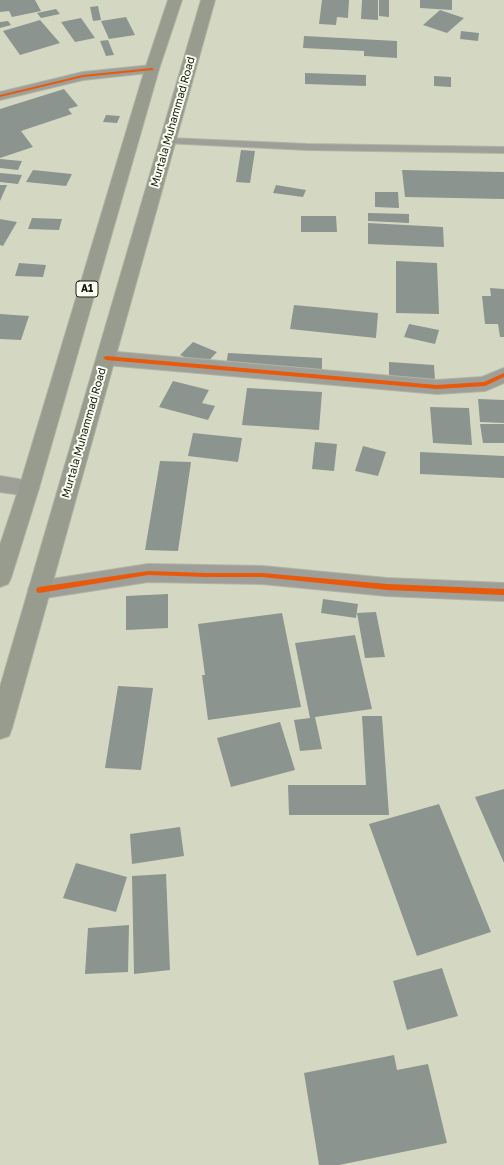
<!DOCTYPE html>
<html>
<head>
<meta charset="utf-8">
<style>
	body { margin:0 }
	canvas { display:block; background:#d4d8c3 }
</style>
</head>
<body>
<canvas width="504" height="1165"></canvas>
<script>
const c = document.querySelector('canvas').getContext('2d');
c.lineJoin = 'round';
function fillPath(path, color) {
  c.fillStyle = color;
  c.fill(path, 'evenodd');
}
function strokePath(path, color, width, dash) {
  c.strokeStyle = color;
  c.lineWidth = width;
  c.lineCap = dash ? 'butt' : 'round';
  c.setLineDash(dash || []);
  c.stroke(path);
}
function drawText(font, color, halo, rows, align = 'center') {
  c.font = font + ' "Golos Text",sans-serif';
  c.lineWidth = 4;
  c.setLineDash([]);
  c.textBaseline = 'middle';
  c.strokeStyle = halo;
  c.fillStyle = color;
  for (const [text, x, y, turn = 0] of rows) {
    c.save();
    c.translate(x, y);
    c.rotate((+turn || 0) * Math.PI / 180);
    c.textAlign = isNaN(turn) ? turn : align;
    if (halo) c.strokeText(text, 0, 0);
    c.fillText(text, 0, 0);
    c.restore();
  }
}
fillPath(new Path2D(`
	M0,0H35L41,11L12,17L9,11L0,12Z
	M322,0H349L348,18L337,17L336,25L319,24Z
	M362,0H378V20L361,19Z
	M379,0H389V17L379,16Z
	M420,0H452V10L420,8Z
	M98,6L101,20L93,21L90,7Z
	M56,9L60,14L41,18L37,13Z
	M440,10L464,18L447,33L423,25Z
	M126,17L135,35L109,39L101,21Z
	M81,18L95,38L75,42L61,22Z
	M40,20L60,43L20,55L3,31Z
	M8,21L11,25L0,28V22Z
	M461,31L479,33L478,41L460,39Z
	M304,36L397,41V58L364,56V51L303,48Z
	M108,40L114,55L106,56L100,41Z
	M305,73L366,75V86L305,84Z
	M434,76L451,77V87L434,86Z
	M64,89L78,106L68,109L72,114L21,131L33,147L0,158V109Z
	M106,115L120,116L117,123L103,122Z
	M241,150L255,151L250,183L236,182Z
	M0,159L22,161L18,170L0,168Z
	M33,170L72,174L66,186L26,182Z
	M402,170L504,172V199L405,197Z
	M0,173L22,175L18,184L0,182Z
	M0,185H7L0,201Z
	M276,185L306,190L303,197L273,193Z
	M375,192H398L399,208L375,207Z
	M368,213L409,214V223L368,221Z
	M301,216H336L337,232H301Z
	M32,218L62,219L59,230L28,229Z
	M0,219L17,222L3,246L0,245Z
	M368,223L443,227L444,247L368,244Z
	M396,261L437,263L439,314L396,313Z
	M19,263L46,265L43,277L15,276Z
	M490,288L504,289V337H500L498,324H485L482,296H491Z
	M294,305L378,313L376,338L290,329Z
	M0,314L29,316L21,340L0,339Z
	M409,324L439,330L435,344L404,337Z
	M193,342L217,352L204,366L180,355Z
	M228,353L322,358V372L226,366Z
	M389,362L434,365L435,380L389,377Z
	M173,381L209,390L202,403L215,406L208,420L159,407Z
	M247,388L322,392L319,430L242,425Z
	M478,399L504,400V423L480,422Z
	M430,407L469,408L472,445L433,443Z
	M480,424H504V443H483Z
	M193,433L242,438L238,462L188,456Z
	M315,442L337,444L334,471L312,469Z
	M363,446L386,452L378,476L355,471Z
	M420,452L504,456V478L420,474Z
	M160,461L191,462L178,551L145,550Z
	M168,594V628L126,630V596Z
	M323,599L358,604L356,618L321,613Z
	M376,612L385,657L365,658L357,613Z
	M282,613L301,707L208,720L202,675H205L198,624Z
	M355,635L372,709L315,717L322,749L300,751L294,720L310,718L295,643Z
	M118,686L153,688L141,770L105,768Z
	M362,716H382L389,815H289L288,785H366Z
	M280,722L295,770L231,787L217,738Z
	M504,789V863L475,797Z
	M439,804L491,932L417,956L369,824Z
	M180,827L184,856L132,864L130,834Z
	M76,863L127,877L116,912L63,898Z
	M166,874L170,970L134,974L132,876Z
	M129,925L128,972L85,974L88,928Z
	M442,968L458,1016L407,1030L393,981Z
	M394,1055L397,1070L428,1064L447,1143L339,1165H319L304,1073Z`), '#8c948f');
const lane = new Path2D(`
	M168,138L307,144L504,147V153L307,150L165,143L163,141Z`);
const street = new Path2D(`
	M152,65L157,66L159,69L157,72L83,80L0,100V92L83,72Z
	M106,351L437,380L482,377L504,368V383L485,391L437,394L106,365L99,363L97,358L99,353Z
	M0,476L36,482L39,488L36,494L29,496L0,492Z
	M148,564L262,566L387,578L504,583V601L387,596L262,584L148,582L39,599L31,597L28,590L31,583L39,581Z`);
const highway = new Path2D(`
	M168,0H182L159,69L39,488L11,578L8,584L0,587V545L19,488L145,69Z
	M201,0H215L12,728L9,736L0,739V687Z`);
strokePath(lane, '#b1b4a4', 2);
strokePath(street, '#b1b4a4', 2);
strokePath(highway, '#b1b4a4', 2);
fillPath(lane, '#9e9f98');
fillPath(street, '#9e9f98');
fillPath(highway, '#989c8e');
fillPath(new Path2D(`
	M152,68L154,69L153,70L83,77L0,97V95L83,75Z
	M106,356L437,385L484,382L504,373V377L485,386L437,389L106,360L103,358Z
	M148,571L206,573H262L387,584L504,589V595L387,590L262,577H206L148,575L39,593L37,592L36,590L37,588L39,587Z`), '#e8590c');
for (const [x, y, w] of [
	[87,289,22]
]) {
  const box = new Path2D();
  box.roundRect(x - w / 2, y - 8, w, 16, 3);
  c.fillStyle = '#fcfff3';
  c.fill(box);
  strokePath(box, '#171a0c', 1);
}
drawText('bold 10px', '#171a0c', null, [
	["A1",87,289]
]);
drawText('11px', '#171a0c', '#fcfff3', [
	["Murtala Muhammad Road",173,122,-74],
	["Murtala Muhammad Road",84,433,-74]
]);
</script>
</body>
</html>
